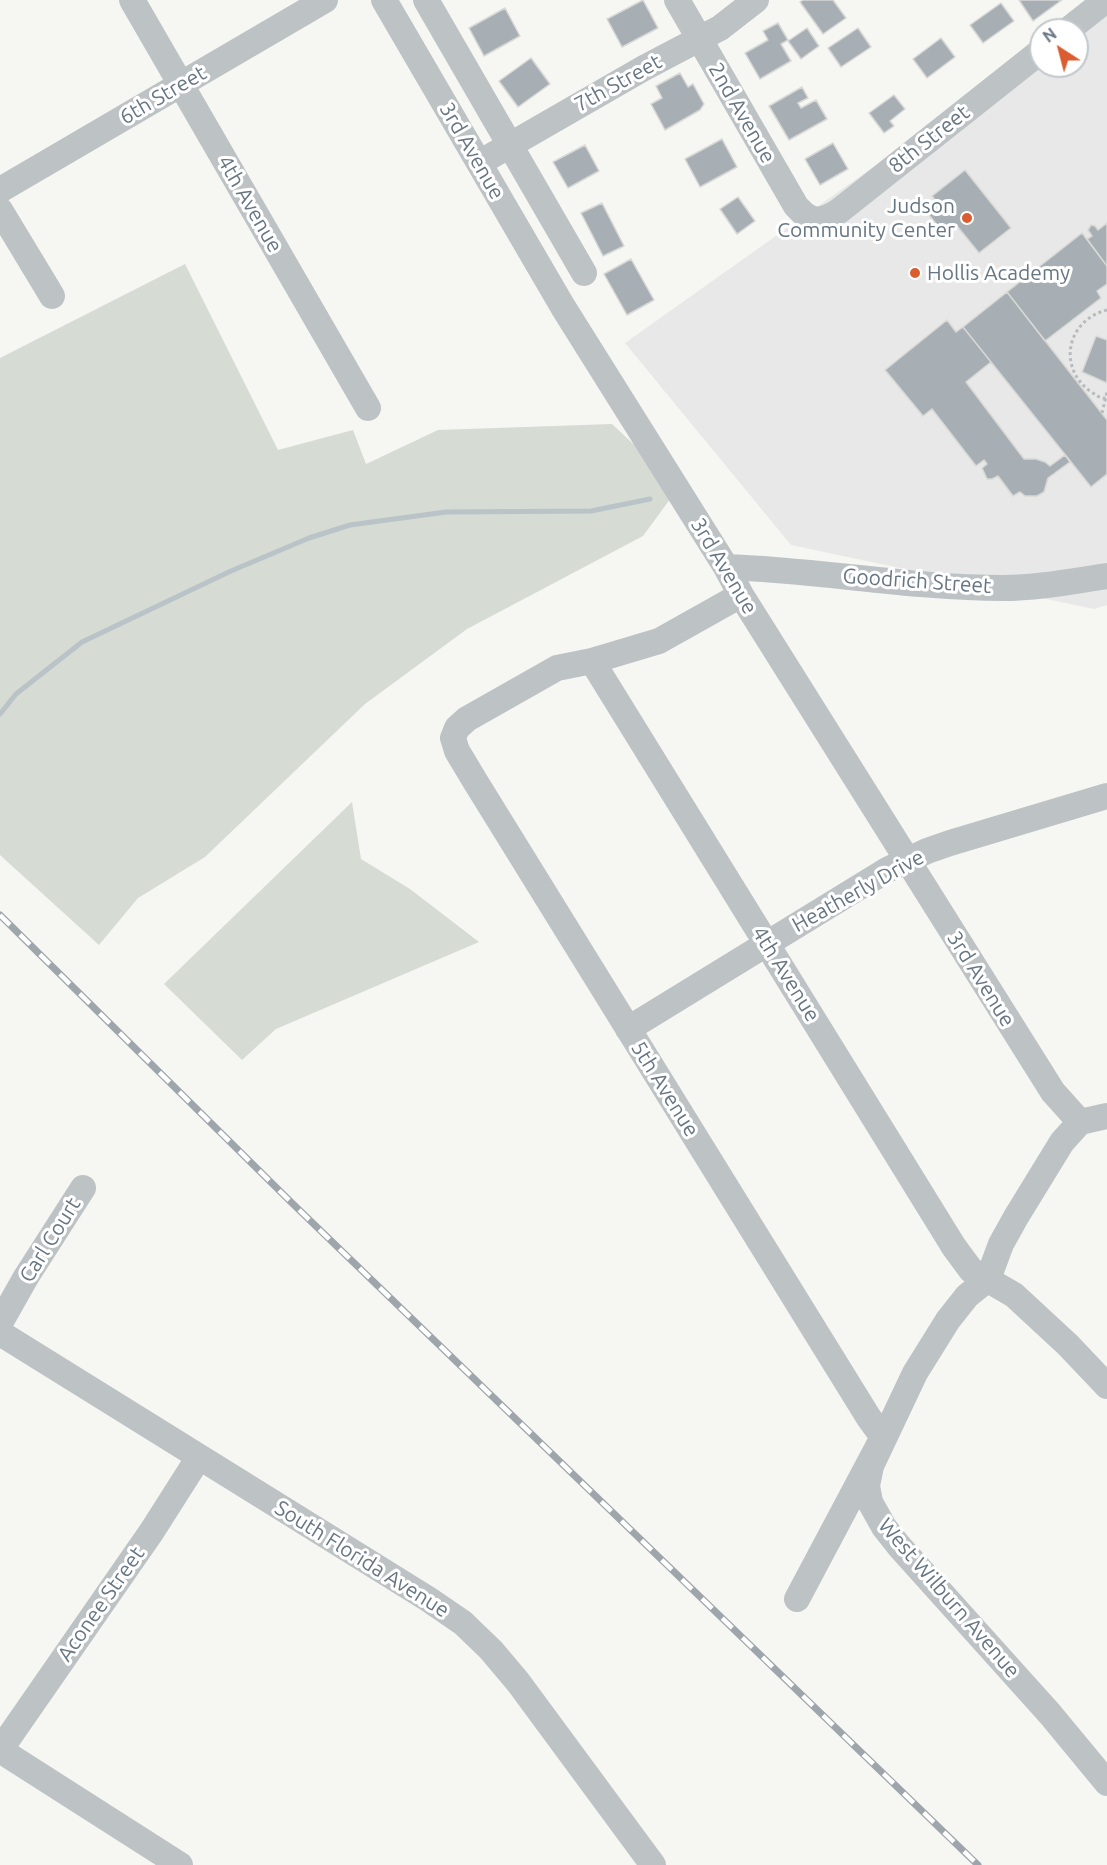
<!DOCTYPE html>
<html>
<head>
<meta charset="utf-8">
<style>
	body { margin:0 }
	#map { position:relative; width:1107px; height:1865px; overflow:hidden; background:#f6f6f3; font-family:Ubuntu,sans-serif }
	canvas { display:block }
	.north { position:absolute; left:1029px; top:18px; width:60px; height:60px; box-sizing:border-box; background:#fff; border:2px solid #c2c8cd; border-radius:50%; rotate:324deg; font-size:16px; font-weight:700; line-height:24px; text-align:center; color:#677683 }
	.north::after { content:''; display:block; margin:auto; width:21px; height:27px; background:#d95d30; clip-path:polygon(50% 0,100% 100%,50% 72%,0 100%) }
</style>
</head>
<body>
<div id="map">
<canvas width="1107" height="1865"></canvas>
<div class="north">N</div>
</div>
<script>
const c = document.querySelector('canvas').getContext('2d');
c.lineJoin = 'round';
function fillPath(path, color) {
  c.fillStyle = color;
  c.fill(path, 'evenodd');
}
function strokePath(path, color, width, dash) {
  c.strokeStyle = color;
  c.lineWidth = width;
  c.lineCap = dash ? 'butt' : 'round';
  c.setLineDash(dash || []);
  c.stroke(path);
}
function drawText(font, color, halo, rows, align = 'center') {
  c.font = font + ' Ubuntu,sans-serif';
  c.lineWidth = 6;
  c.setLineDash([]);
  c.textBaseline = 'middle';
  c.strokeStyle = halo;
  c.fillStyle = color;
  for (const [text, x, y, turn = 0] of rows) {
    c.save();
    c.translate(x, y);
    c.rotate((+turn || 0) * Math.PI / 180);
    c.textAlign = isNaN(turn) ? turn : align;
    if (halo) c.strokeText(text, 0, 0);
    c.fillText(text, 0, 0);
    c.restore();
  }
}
fillPath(new Path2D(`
	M1107,1V605L1094,609L791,545L625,343L1041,48V66H1077V30Z`), '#e7e8e7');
fillPath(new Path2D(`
	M185,264L278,450L353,430L366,464L438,430L612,424L679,487L643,536L467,629L365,704L205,857L138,898L99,945L0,855V358Z
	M352,802L361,859L410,889L479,942L276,1029L242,1060L164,984Z`), '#d6dbd3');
strokePath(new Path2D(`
	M0,714L16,694L82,642L231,571L309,538L350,525L446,512L591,511L650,499`), '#b9c3c8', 5);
const building = new Path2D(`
	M643,0L658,28L622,47L607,19Z
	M803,0H833L846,18L823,34L800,2Z
	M1019,0H1062L1033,21Z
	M1001,3L1014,21L983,43L970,25Z
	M505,8L520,36L484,56L469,28Z
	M778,23L788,40L781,44L791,61L760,79L745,53L768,40L763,31Z
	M807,28L819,46L801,59L788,41Z
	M858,28L871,47L841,67L828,48Z
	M941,38L955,57L927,78L913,59Z
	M531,58L550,84L518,107L499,81Z
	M680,73L688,87L693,84L704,104L700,110L665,130L651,104L662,98L656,86Z
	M802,87L808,98L798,103L801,108L816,100L827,119L789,140L769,106Z
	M894,95L905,109L890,121L894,126L884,133L869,113Z
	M722,139L737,167L700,187L685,159Z
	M833,143L848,169L820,185L805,159Z
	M585,145L599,171L568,188L553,162Z
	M965,170L1011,228L979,253L957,226L945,235L925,210L936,201L932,196Z
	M738,197L755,221L737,234L720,209Z
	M602,203L624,246L603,256L581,213Z
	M1107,223V266L1087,239L1092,236L1088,230L1091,225L1095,226L1098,230Z
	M1082,233L1107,266V284L1097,291L1101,298L1045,341L1007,292Z
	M631,259L654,300L627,315L604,274Z
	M1007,292L1107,420V474L1091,487L963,327Z
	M947,320L956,332L963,327L991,362L966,382L1024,459H1036L1045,462L1050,466L1065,455L1070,462L1048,478L1044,492L1037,496H1025L1020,492L1013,496L998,476L992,479H987L982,468L987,464L984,460L976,466L932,409L923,416L885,370Z
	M1096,336L1107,340V383L1082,372Z`);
fillPath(building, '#a7afb4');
strokePath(building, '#d8d8d6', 1.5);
strokePath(new Path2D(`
	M1107,310C1067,320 1057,367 1090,391C1096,395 1100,399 1107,398
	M1102,413L1107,392`), '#b8bbbd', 3, [3, 3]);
strokePath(new Path2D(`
	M132,0L368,408
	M384,0L563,307L726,567L741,595L1053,1092L1080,1122
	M426,0L584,273
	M677,0L796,206C811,223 820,223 839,211L1041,51
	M1068,30L1106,0
	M479,163L644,68L720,28L756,0
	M0,190L325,0
	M0,210L52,296
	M726,567C818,570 911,588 1003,588C1038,588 1073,581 1107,576
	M741,595L659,641L592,661L557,668L467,719L457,728L453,738L457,751L475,781L869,1418L883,1437L797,1599
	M592,661L954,1247L971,1270L1014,1295L1068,1345L1107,1386
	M628,1029L887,870L927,851L950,843L1107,796
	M1080,1122L1062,1142L1016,1217L1001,1244L988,1279L967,1296L948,1320L915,1373L871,1466L867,1486L870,1502L884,1527L899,1546L1050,1714L1107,1783
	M1080,1122L1107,1116
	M0,1323L26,1277L83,1188
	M0,1333L428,1599L463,1623L491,1650L518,1682L653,1865
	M0,1750L152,1531L199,1457
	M0,1750L180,1865`), '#bdc2c5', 26);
const rail = new Path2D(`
	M0,915L293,1204L978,1865`);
strokePath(rail, '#9fa6ab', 7);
strokePath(rail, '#fff', 4.5, [14]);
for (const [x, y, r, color] of [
	[967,218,6,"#d95d30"],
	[915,273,6,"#d95d30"]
]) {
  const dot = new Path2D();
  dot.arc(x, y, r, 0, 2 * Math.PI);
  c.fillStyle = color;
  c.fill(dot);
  strokePath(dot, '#fff', 2);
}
drawText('21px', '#677683', '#fff', [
	["7th Street",618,83,-29],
	["6th Street",163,95,-30],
	["2nd Avenue",742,113,60],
	["8th Street",929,139,-38],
	["3rd Avenue",472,151,60],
	["4th Avenue",250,204,60],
	["3rd Avenue",724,566,59],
	["Goodrich Street",917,581,4],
	["Heatherly Drive",858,891,-29],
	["4th Avenue",786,974,58],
	["3rd Avenue",981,979,58],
	["5th Avenue",665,1089,58],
	["Carl Court",50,1240,-58],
	["South Florida Avenue",362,1559,32],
	["West Wilburn Avenue",949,1598,49],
	["Aconee Street",101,1604,-55]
]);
drawText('21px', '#677683', '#fff', [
	["Judson",955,206],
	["Community Center",955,230],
	["Hollis Academy",927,273,"left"]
], 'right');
</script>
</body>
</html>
